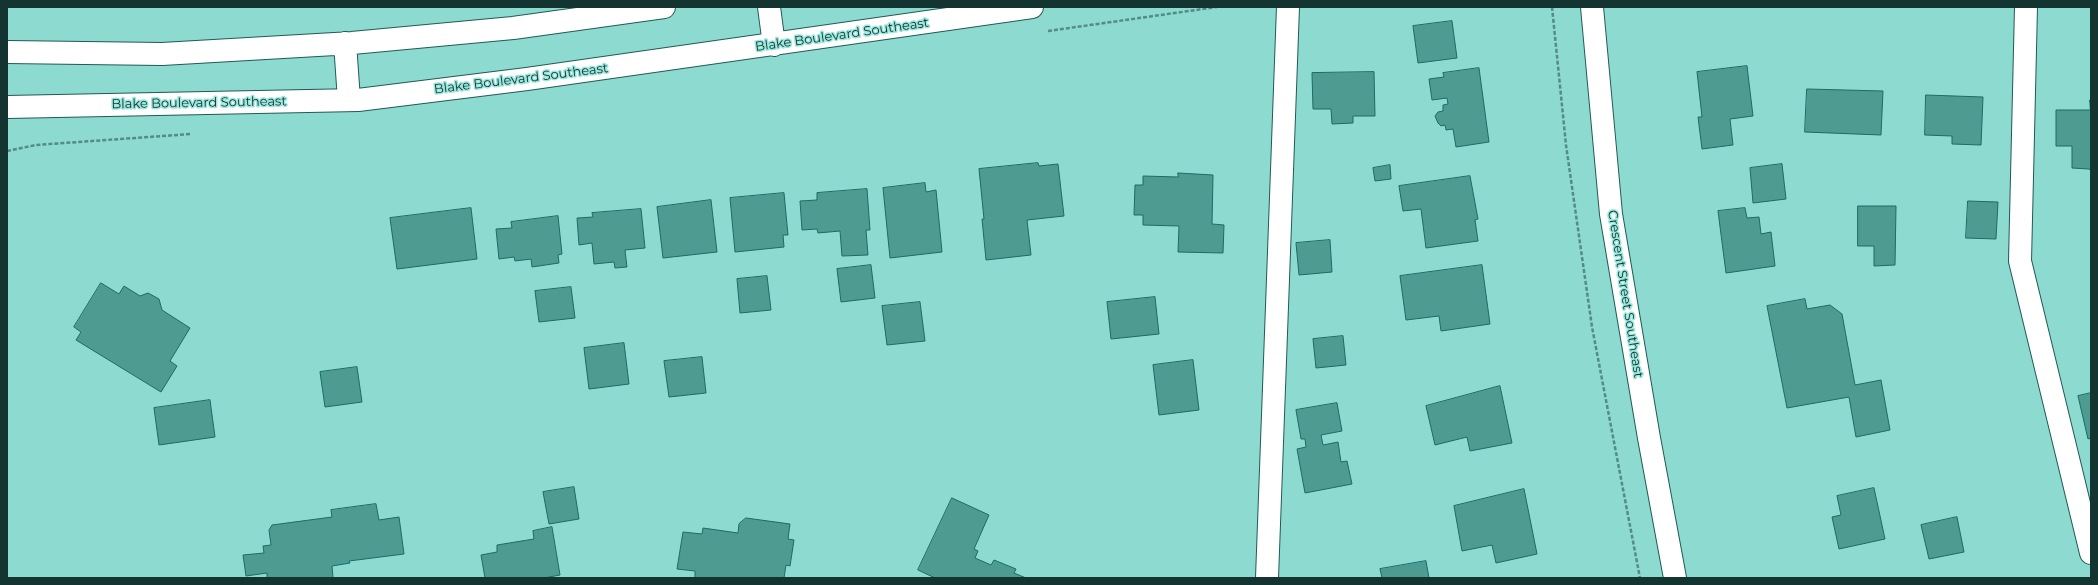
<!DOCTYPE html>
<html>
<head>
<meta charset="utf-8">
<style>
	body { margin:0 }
	#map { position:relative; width:2098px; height:585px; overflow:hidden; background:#8ddad0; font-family:Montserrat,sans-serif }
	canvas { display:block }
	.frame { position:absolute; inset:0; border:8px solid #143431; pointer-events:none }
</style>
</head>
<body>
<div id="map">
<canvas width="2098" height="585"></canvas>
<div class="frame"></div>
</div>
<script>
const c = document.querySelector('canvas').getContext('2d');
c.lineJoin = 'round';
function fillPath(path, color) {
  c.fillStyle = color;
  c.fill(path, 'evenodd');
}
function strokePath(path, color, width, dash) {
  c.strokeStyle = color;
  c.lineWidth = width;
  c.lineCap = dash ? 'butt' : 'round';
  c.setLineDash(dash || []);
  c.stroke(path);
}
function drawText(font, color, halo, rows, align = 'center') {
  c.font = font + ' Montserrat,sans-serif';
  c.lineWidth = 3;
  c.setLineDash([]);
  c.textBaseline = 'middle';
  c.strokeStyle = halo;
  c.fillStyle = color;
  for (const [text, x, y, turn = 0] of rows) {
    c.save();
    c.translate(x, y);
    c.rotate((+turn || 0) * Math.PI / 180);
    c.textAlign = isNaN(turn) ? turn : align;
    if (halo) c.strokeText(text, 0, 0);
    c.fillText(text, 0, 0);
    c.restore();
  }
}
const building = new Path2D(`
	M1452,21L1457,58L1418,63L1413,26Z
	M1747,66L1753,116L1730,119L1733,145L1702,149L1698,117H1702L1697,72Z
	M1479,68L1489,142L1456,147L1453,129L1446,130L1445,125L1441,126L1438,123L1435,116L1438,112L1443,111V105L1448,104L1447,98L1432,100L1429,79L1444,77L1443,73Z
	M1374,72L1375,116H1353V123L1332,124L1331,109H1313L1312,73Z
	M1807,89L1883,91L1881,135L1805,132Z
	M1926,95L1983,97L1981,145L1952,144V136L1925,135Z
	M2090,100H2091V171L2089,169L2072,168V146H2056V110H2090Z
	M1038,163L1039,166L1058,164L1064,216L1027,220L1031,255L986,260L982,219H984L979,169Z
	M1782,164L1786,199L1753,203L1750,168Z
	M1390,165L1391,179L1375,181L1373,168Z
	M1178,173L1213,175L1212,224L1224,225L1223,253L1178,252L1179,226L1143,225V215H1134L1135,185H1143V176L1178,177Z
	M1470,176L1478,219L1475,220L1478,241L1426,248L1421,209L1403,211L1399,186Z
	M925,183L926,192L936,190L942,252L890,258L883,188Z
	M867,189L870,230H866L868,255L842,256L840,231L818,233L817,229L802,230L800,201L817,200V193Z
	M784,193L788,235H783L784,247L735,252L730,198Z
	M711,200L717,252L663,258L657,207Z
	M1968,201L1998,202L1996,239L1966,238Z
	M1858,206H1896L1895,265L1874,266V246H1858Z
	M471,208L477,259L397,269L390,218Z
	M1745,208L1747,218L1759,217L1761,234L1771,232L1775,266L1726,273L1718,211Z
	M641,209L645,248L625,250L627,267L615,268L614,262L594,264L592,243L579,245L577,218L593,217L592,213Z
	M558,216L562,254L558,255L559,263L532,267L531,259L515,261L514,257L499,259L496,229L512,228L511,222Z
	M1330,240L1332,272L1299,275L1296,243Z
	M871,265L875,298L841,302L837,269Z
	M1482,265L1490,324L1441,331L1439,316L1406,320L1400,276Z
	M767,276L771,310L740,313L737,279Z
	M101,283L119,294L124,286L140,296L148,293L159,299L162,310L190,328L170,361L177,366L161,392L76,340L81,332L74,327Z
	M571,287L575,318L539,322L535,291Z
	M1155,297L1159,334L1111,339L1107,302Z
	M1805,299L1807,309L1830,305L1842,314L1855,385L1881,380L1890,430L1856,437L1849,397L1787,408L1767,306Z
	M920,302L925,341L887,345L882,306Z
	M1343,336L1346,365L1316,368L1313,339Z
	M624,343L629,384L589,389L584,348Z
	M702,357L706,393L669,397L664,361Z
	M1193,360L1199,410L1159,415L1153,365Z
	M357,367L362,402L325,407L320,372Z
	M1500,386L1512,443L1470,451L1467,437L1435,445L1426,406Z
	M2091,393V438L2088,439L2078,396Z
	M210,400L215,437L159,445L154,408Z
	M1337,403L1342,431L1321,435L1323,445L1338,442L1341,462L1347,461L1352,484L1305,493L1297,449L1306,447L1305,439H1301L1296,410Z
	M574,487L579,519L549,524L543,492Z
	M1874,488L1885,539L1839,549L1832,517L1841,515L1837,496Z
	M1524,489L1537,554L1496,563L1492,545L1462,551L1454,506Z
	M952,498L989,515L974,549L978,551L975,558L991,565L994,560L1016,569L1014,573L1026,578H935L918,570Z
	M376,504L379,520L399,517L404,554L349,561L350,563L332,566L333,578H267V573L246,576L243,555L264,553L263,546L271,545L269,530L272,525L332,517L331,510Z
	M1957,517L1964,552L1929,559L1921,525Z
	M746,518L790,524L788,539L794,540L790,566L786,565L784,578H695V571L677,569L683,532L702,534L703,528L738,533L739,524Z
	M552,527L560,575L544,578H485L481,555L497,552V545L534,539L533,531Z
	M1426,561L1429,578H1382L1380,569Z`);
fillPath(building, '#4e9b92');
strokePath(building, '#196d65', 1);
const minor = new Path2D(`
	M769,7L774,45
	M1592,7L1611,214L1649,438L1675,578
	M2026,7L2020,261L2091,553
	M345,43L349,100
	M7,52L162,54L352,43L513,28L664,7
	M7,107L358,100L527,79L1032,7
	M1267,578L1288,7`);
strokePath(minor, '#205b55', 24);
strokePath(new Path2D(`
	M1552,7L1566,145L1592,327L1640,578
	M1048,31L1217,7
	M7,151L36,145L191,134`), '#548c85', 2.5, [4, 2]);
strokePath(minor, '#fff', 22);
drawText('13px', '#143431', '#9ae7dd', [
	["Blake Boulevard Southeast",842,35,-8],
	["Blake Boulevard Southeast",521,79,-7],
	["Blake Boulevard Southeast",199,103,-1],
	["Crescent Street Southeast",1625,294,81]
]);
</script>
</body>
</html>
